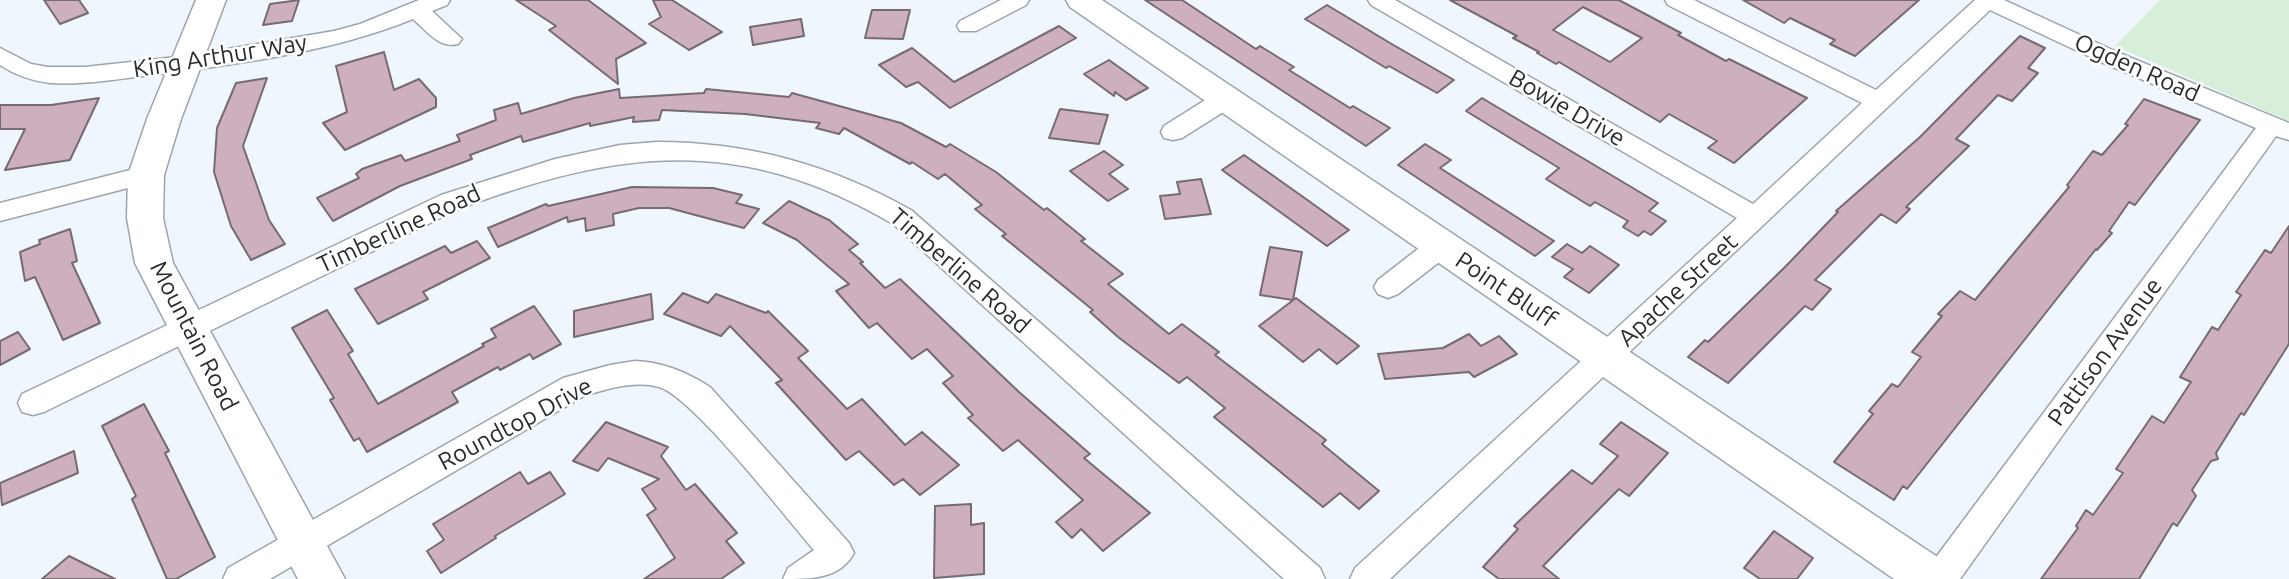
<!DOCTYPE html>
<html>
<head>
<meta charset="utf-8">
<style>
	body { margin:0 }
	canvas { display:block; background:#f0f6fe }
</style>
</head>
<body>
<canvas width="2289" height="579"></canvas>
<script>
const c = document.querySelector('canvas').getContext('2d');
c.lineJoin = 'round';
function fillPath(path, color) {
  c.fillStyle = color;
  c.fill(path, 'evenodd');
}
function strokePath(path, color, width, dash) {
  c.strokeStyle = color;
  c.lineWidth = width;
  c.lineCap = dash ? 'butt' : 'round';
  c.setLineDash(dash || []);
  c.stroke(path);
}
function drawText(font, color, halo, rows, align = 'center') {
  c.font = font + ' Ubuntu,sans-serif';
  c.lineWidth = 5;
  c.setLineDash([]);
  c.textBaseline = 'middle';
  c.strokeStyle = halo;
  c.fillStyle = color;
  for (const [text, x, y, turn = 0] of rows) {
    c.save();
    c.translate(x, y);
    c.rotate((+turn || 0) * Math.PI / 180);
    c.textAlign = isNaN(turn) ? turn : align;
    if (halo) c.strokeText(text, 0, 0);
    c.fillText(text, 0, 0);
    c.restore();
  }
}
fillPath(new Path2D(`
	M2160,0H2289V121L2115,46Z`), '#d7efd9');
const building = new Path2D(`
	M44,0H79L88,13L60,24Z
	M299,0L292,21L263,25L270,4Z
	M516,0H588L646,43L616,59L618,84L549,30L556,26Z
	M653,0H672L722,32L689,50L649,24L661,17Z
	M1145,0H1182L1256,49L1260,46L1294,67L1289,70L1350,108L1353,106L1390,128L1366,146Z
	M1450,0H1619L1681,33L1678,35L1726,61L1729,59L1807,98L1734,163L1708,148L1717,141L1669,114L1660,122L1559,62L1556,64L1537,53L1539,52L1513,38L1517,36ZM1583,7L1642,38L1610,62L1553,30Z
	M1743,0H1919L1855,56L1830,44L1835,40L1790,18L1784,23Z
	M1327,5L1390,43L1454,80L1437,93L1389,66L1386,68L1305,19Z
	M872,10H910L903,39L865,38Z
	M801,19L804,36L753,45L750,27Z
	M1059,26L1076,38L950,108L918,82L906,87L879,65L912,48L954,82Z
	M2020,36L2045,48L2028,68L2038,73L2012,101L1998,95L1956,139L1969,146L1906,207L1910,209L1896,223L1881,214L1815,280L1831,289L1812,310L1805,306L1728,383L1688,357L1705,340L1708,342L1786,266L1838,212L1836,211L1920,137Z
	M384,52L394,90L419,79L436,98V107L345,150L323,123L347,112L336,66Z
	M1109,60L1148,88L1126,100L1115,92L1114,96L1084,74Z
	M267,78L243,146L269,220L285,244L251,260L231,226L214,172L217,128L236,83Z
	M619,89L620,98L704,93L706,89L789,97L792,93L901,123L946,147L950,144L996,172L1044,210L1047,208L1085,239L1081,241L1123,274L1108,284L1169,334L1182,324L1219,352L1215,355L1326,440L1322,444L1379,491L1359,509L1340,493L1323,507L1214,417L1225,408L1187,377L1179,383L1118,337L1090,312L1093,310L1002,236L1006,234L975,209L982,205L945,174L938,179L912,162L910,164L844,128L839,134L816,128L820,123L745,114L662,110L659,120L633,122L634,117L590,126V123L523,142L521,136L470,155L472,159L400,186L333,221L317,198L359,178L356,174L362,169L401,155L405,161L460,141L457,135L496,120L494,110L518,103L521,114L574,98Z
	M99,98L70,160L5,170L25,129H0V105H51Z
	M1482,98L1658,203L1649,211L1666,221L1651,235L1644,231L1638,236L1623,227L1628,221L1595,202L1590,206L1546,179L1559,168L1466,111Z
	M2144,99L2200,120L2135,205L2129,202L2109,231L2112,233L2097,250L2096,249L1907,489L1903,486L1894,500L1834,462L1873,414L1869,411L1892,384L1898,387L1921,357L1912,352L1942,316L1938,314L1960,291L1975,300L2069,187L2067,185L2093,151L2102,155L2128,125L2125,124Z
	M1060,109L1108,115L1099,144L1049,138Z
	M1425,144L1451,160L1440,168L1554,241L1535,256L1398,165Z
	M1104,151L1123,165L1109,174L1128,189L1108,201L1070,171Z
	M1244,155L1306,199L1349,230L1327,246L1222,170Z
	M1201,179L1211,214L1165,219L1160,196L1180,194L1177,182Z
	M632,187L713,188L742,195L736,203L759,209L744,228L669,208H639L613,214L614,225L586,231L585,218L568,222L567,217L498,247L488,228L546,204L548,206Z
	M789,201L829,220L858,244L849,250L863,262L860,263L885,288L900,279L1019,392L1090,454L1084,458L1150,513L1103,551L1081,529L1072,538L1056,522L1083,500L1018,440L1003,451L968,418L973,415L943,383L953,376L927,349L912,359L877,323L869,328L836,291L849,284L797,240L763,223Z
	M2289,226V344L2244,415L2241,413L2234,424L2216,453L2218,459L2211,461L2192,490L2196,496L2177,526L2173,523L2139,579H2041L2078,528L2076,526L2086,510L2093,515L2123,473L2116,469L2152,416L2164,423L2191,382L2180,377L2212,327L2218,330L2241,295L2236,292L2265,250L2271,253Z
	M70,229L77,261L72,263L100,323L63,340L35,277L25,281L20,252L40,244L39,240Z
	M477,241L490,258L423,292L428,299L378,324L355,289L445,246L451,253Z
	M1567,244L1582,253L1590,246L1619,265L1589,293L1564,277L1573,269L1552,257Z
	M1270,247L1302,252L1293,300L1260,295Z
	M683,293L708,303L716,294L766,313L768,311L808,351L798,358L847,409L862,399L905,445L922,432L959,465L920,495L903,479L894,485L859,451L846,460L776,383L782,380L730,326L721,336L664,314Z
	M651,294L653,319L574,337V311Z
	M1296,298L1359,346L1337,364L1319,349L1303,362L1259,326Z
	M534,306L561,344L533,359L530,354L500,370L498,367L452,392L458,402L367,452L359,438L354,441L330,400L334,398L292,328L327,310L353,351L348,354L378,404L484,346L482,344L496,337L491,329Z
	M18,332L30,349L0,365V341Z
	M1469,334L1481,346L1499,336L1517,354L1474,377L1469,372L1385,379L1378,354L1443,348Z
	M144,404L169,451L165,453L215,557L176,579H167L132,499L136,496L102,426Z
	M606,422L668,447L661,456L686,490L695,484L737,533L726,541L744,563L721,579H644L675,558L647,515L656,509L642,489L659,479L608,458L598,471L573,461Z
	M1621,422L1668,453L1629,496L1619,489L1543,566L1559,579H1499L1483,567L1518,529L1514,526L1572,470L1592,484L1618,456L1600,444Z
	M74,451L78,473L2,505L0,483Z
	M520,472L528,484L550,472L565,494L495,536L496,538L441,573L427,551L444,540L433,524Z
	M971,504V525L984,523V574L934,578L935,506Z
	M1774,531L1813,558L1797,579H1760L1744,568Z
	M69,556L115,579H42Z`);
fillPath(building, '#cdafc0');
strokePath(building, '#756b71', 2);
const street = new Path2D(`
	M419,0H450L447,5L432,11L462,39L458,44C439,49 426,30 413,19C331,52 239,64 152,75C118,79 84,85 50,83C32,81 15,75 0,65V48L31,64L48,67H85L186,56L334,31L360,24Z
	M1001,0H1029L1026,5L976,31H960L957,26L960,21Z
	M1368,0H1395L1753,204L1862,103L1668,5L1665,0H1694L1876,90L1975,0H2004L2117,52L2289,123V140L2276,136L1960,579H1923L1928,568L2256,128L2101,62L1990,10L1390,579H1350L1355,568L1737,218L1371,5Z
	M1227,90L1236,92L1239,98L1236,104L1182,138L1173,140L1164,138L1161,132L1164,126L1218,92Z
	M656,142C749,142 831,165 911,210L1320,568L1325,579H1284L893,224C740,134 619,149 459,209L44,412L33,415L22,412L18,403L22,394L441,195L555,159L620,145Z
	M146,166L155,169L159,175L155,181L0,221V203Z
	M1442,235L1452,238L1456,245L1452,252L1398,294L1388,298L1378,294L1374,287L1378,280L1432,238Z
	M635,361C663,362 686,372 710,387L849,543L854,553C840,579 811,579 783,579L788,568L814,550C786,518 692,396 659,387C635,380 607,389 584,396L270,579H223L228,568L563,378L610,365Z`);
const secondary = new Path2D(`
	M196,0H226L181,119L164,175L163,218L173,263L345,579H298L135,263L127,218L128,175L147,119Z
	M1066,0H1102L1948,564L1955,579H1894L1070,7Z`);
strokePath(street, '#9ea4ae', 3);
strokePath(secondary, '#9ea4ae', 3);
fillPath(street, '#fff');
fillPath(secondary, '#fff');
drawText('24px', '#2a2c30', '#fff', [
	["King Arthur Way",220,56,-9],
	["Ogden Road",2137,68,24],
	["Bowie Drive",1567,108,30],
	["Timberline Road",399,229,-25],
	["Timberline Road",960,271,41],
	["Point Bluff",1506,290,34],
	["Apache Street",1678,290,-43],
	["Mountain Road",194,336,63],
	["Pattison Avenue",2105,352,-54],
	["Roundtop Drive",515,424,-28]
]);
</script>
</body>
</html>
